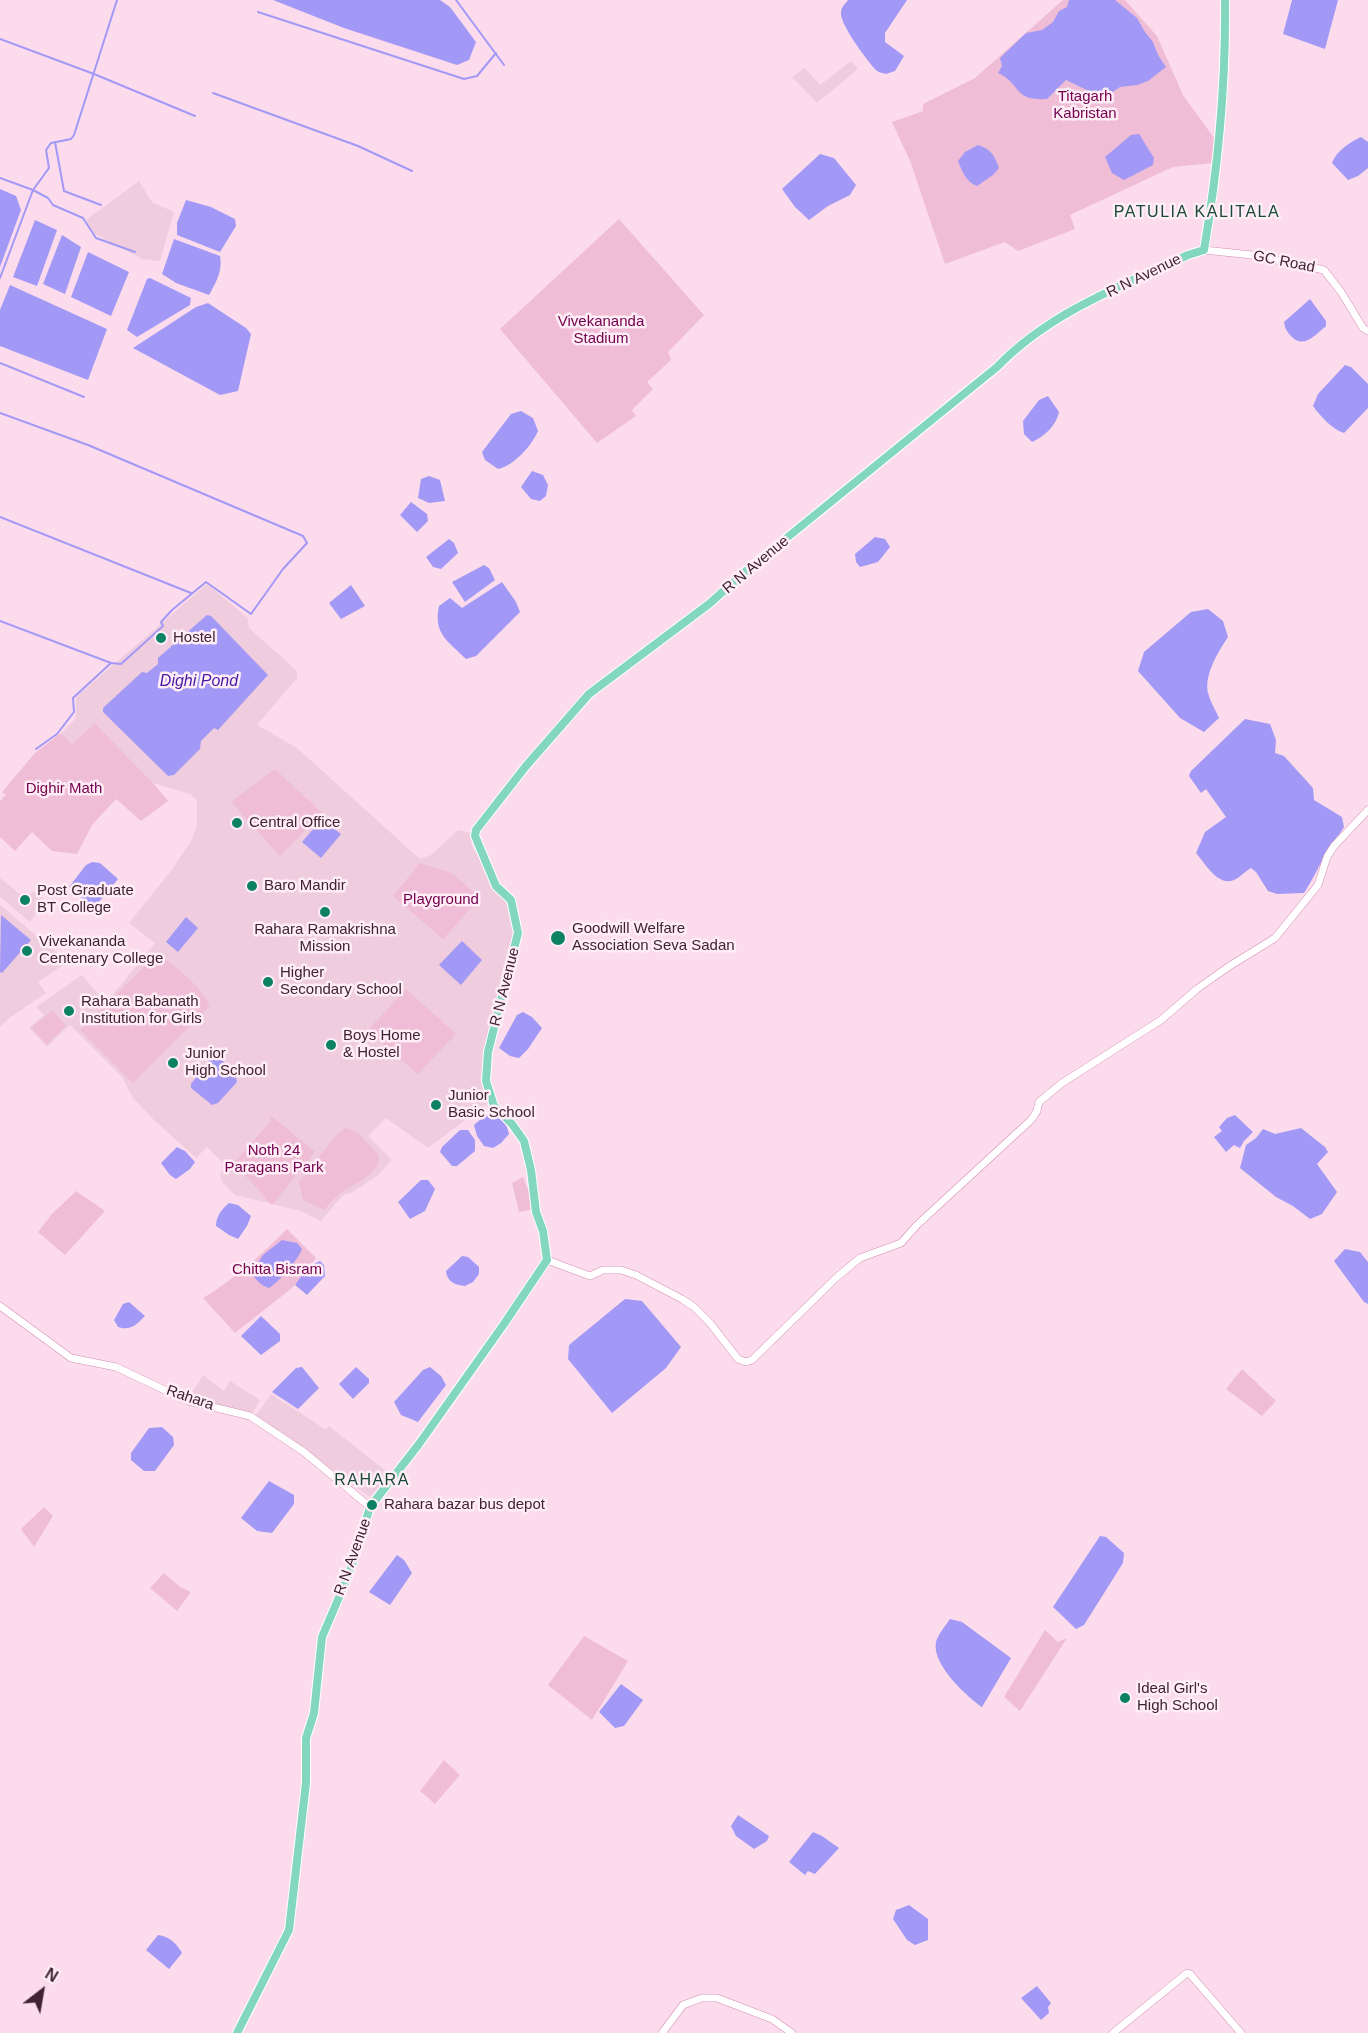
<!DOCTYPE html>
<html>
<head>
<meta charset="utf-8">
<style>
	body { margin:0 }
	#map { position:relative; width:1368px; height:2033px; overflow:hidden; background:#fcdcec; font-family:Arial,sans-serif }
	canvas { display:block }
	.north { position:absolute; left:12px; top:1961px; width:60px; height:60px; -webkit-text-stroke:4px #ffeef6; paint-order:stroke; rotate:31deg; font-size:16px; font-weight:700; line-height:24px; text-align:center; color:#402333 }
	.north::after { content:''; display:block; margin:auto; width:21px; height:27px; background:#402333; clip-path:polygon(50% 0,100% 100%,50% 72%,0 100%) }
</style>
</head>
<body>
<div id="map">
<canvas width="1368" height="2033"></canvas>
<div class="north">N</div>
</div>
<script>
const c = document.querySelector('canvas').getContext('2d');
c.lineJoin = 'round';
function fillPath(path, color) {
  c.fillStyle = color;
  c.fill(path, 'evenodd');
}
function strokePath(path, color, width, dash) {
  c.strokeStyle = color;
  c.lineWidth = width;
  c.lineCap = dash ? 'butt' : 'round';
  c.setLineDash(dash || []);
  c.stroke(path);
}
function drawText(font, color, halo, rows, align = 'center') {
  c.font = font + ' Arial,sans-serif';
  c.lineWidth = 5;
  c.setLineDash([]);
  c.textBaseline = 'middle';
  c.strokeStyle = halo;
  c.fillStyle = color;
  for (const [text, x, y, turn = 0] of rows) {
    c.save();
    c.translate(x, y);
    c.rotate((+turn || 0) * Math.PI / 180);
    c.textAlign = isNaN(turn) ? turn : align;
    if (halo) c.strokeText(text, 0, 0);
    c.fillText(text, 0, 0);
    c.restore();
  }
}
fillPath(new Path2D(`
	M851,61L858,69L817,103L792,77L805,68L820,85Z
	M139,181L152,202L174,212L160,261L142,259L95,234L86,220Z
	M207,584L248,618L249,628L297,671V678L257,725L297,748L420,859L431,855L458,830L471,833L472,847L510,901L517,928L486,1048L492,1100L428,1148L386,1118L368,1136L392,1160L377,1176L353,1192L343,1195L321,1221L301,1211L235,1195L222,1182L220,1174L226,1166L207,1147L196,1158L154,1120L133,1098L122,1077L70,1025L47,1047L29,1028L44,1015L36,1007L82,975L106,1003L155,943L129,923L170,872L190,843L197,826V800L190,794L153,783L95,723L72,744L61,733L76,718V697Z
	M0,878L26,899L33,891L46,901L30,922L0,897Z
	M0,905L68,962L38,982L46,993L8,1019L0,1027Z
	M203,1375L224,1391L230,1381L260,1400L252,1414L189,1398Z
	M271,1394L325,1429L329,1426L390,1474L370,1497L255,1417Z`), '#efcdde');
fillPath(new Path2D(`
	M1063,0H1125L1157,36L1183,95L1214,138L1213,163L1173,167L1070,215L1075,229L1018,251L1005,242L945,264L910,161L892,122L923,111V104L975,78Z
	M619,219L704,315L668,352L671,360L647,382L653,389L632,410L636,416L597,443L500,329Z
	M95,723L153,783L168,801L141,821L116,799L92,825L77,854L52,851L32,832L15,851L0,837V801L6,795L2,792L35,753L61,733L72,744Z
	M275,769L322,813L280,856L231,802Z
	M420,863L452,873L480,898L443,939L393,896Z
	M157,954C177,966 199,985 210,1006L133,1083L80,1030Z
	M406,989L456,1034L418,1074L367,1031Z
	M53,1010L66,1026L47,1044L31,1028Z
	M270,1115L315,1152L272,1205L234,1163L271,1121Z
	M346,1128L357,1132L378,1154C384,1173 353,1184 341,1193C335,1197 329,1205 324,1210L303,1200L299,1182L338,1133Z
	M523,1177L531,1197L533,1209L519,1212L512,1183Z
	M76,1191L105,1211L65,1255L38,1232L52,1214Z
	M287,1229L316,1258L292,1288L235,1333L203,1298C235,1279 261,1255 287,1229Z
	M1242,1369L1276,1401L1262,1416L1226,1389Z
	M44,1507L53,1516L34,1547L21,1529Z
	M164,1573L180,1587L191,1592L177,1611L150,1588Z
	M1045,1630L1058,1642L1067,1638L1020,1711L1004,1697Z
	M584,1636L628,1661L592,1720L548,1685Z
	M444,1760L460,1775L435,1804L420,1791Z`), '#f0bdd6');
fillPath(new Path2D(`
	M273,0H440L450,7L476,42L469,60L457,65L344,28Z
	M848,0H907L885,33V42L904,56L895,71L886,74C882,73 877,72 874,68C866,59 839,23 841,12C841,7 846,3 848,0Z
	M1069,0H1115L1137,18L1145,32L1153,42L1158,55L1166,67L1148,81L1137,85L1120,87L1111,93L1097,95L1066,80L1047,99C1012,101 1022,84 998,73L1002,66L1000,58L1026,33L1042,30L1053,22L1059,11L1067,7Z
	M1292,0H1338L1325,49L1283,34Z
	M1139,134L1154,158L1153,165L1124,180L1112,173L1105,157L1131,135Z
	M1361,137L1368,142V168L1358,176L1348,180L1332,163C1337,150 1349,143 1361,137Z
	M978,145C991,149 995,156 999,168L993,175L977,186C966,182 962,171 958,161L965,152Z
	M820,154L834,158L856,185L850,195L828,206L809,220L795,207L782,189Z
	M0,189L16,196L21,210L0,267Z
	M186,200L211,207L235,219L236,226L220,252L177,235V223Z
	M35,220L57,230L37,286L13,277Z
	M62,235L81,247L65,294L43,284Z
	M174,239L220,256C223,270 216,283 209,295L176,283L162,274Z
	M88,252L129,272L111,316L71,297Z
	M150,278L191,298L190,305L137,337L127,330L147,279Z
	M10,285L107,329L88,380L0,346V310Z
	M1310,299L1326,321V326C1314,336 1303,350 1290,335C1286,330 1285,328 1284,322Z
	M208,303L246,328L251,334L238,391L220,395L133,348L196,307Z
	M1345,365L1351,367L1368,384V408L1344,433C1332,429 1321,417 1313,406L1318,394Z
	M1048,396L1059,412C1056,426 1045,436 1032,442L1024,434L1023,421L1039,400Z
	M521,411L533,418L538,431C532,445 514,466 498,469L485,460L482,452L511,414Z
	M532,471L543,475L548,485L546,496L540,501L531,499L521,487Z
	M429,476L440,480L445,501L429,503L418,498L421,479Z
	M411,502L427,514L428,521L417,532L400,515Z
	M875,537L885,539L890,547L878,562L860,567L856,562L855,554Z
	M449,539L454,543L458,553L441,569L433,567L426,557Z
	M484,565L489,568L495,580L465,602L452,582Z
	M502,582L516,602L520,612L476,656L466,659C448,641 433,634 439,606L450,598L462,608Z
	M351,585L365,606L341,619L329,603Z
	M1208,609L1223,621L1228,637C1218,652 1202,678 1209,696C1211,703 1216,711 1219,718L1204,732L1180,718L1138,671L1144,652L1191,612Z
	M207,615L211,616L268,675L218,730L214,728L201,741L200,749L174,775L168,776L103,712V708L142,672L147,673L158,664V658Z
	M1245,719L1270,724L1276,740L1275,753L1284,756L1313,788L1314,800L1342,817L1344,827C1338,837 1330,845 1325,855C1318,868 1312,881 1304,893L1277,894L1268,891L1256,872L1251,868C1246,871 1241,876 1236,879C1219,889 1205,863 1196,853L1205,832L1226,817L1206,789L1201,793L1189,776L1191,771Z
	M322,819L341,834L321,858L302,842Z
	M92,862L100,863L118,879L94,908L69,887L86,865Z
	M1,915L31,940L2,973L0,972Z
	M186,917L198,928L178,952L166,942Z
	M462,941L482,960L461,985L439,965Z
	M523,1012L532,1017L542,1028L528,1049L519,1058L510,1056L499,1048L517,1015Z
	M217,1055L235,1073L237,1082L218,1103L212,1105L191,1088V1084L211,1058Z
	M487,1114C499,1114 507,1123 509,1134L501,1143L493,1148L484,1146L477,1136L474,1125Z
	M1235,1115L1253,1132L1244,1141L1240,1148L1234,1145L1226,1152L1214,1137L1222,1131L1219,1127L1227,1118Z
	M1301,1128L1325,1147L1328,1152L1317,1164L1337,1192L1322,1214L1310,1219L1293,1206L1276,1197L1240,1168L1246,1145L1256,1138L1263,1129L1275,1134Z
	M460,1130H468L475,1140V1151L457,1166H452L440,1152L442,1147Z
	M177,1147L185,1151L195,1162L190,1169L176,1179L170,1175L161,1163Z
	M421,1180H428L435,1189L425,1211L410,1219L398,1202Z
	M229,1203L238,1205L251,1216L247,1226L238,1239L229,1235L216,1226C216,1216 222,1209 229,1203Z
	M282,1240L297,1243L302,1249C298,1260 279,1282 269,1288C260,1285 256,1280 252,1273L263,1255Z
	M1345,1249L1360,1252L1368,1262V1304L1364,1302L1334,1261Z
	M462,1256L468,1257L479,1267V1274L473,1282L465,1286C455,1285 447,1282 446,1271Z
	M320,1261L324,1265L325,1276L307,1295L295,1285C302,1275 308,1266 320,1261Z
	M625,1299L642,1301L681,1347L666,1368L612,1413L568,1359L569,1345Z
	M129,1302L145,1316C136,1325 131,1331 118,1327L114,1320L123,1304Z
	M261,1316L280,1334V1341L261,1355L241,1336Z
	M302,1367L319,1388L298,1409L272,1392L296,1368Z
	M356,1367L369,1379V1383L353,1399L339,1384Z
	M430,1367L441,1376L446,1385L418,1422L401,1415L394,1402L423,1370Z
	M162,1427L173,1437L174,1445L155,1471H144L131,1460V1453L149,1428Z
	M269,1481L294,1495V1504L272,1533L257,1531L241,1518Z
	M1100,1536L1106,1537L1124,1553L1123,1563L1084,1625L1076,1629L1053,1607Z
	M397,1555L404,1560L412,1573L390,1605L369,1592Z
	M950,1619L962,1622L1011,1658L982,1707C966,1696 928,1661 937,1639C940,1632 946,1625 950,1619Z
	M621,1684L643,1700L624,1726L615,1728L599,1712Z
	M738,1815L769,1836L767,1841L754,1849L736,1836L731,1826Z
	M813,1832L822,1836L839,1848L815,1874L808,1871L805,1875L789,1862Z
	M909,1905L928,1919V1940L915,1945L907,1940L893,1919L896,1910Z
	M158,1935C169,1936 177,1944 182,1953L169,1969L146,1950Z
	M1037,1986L1051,2003L1048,2007L1049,2013L1041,2020L1021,1998Z`), '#a298f6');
strokePath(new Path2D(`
	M456,0L504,65
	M258,12L464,79L477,76L496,53
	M0,39L94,74L195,116
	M213,93L358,146L412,171
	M55,142L64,191L101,205
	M0,178L33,190L48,198L53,205L83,218L96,238L135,252
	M0,278L33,190L49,168L46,150L51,143L71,139L74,135L117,0
	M0,363L84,397
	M0,413L88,445L303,536L307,543L283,569L251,614L206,582L172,610L161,622L163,626L121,664L111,663L73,698L74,712L57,734L36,749
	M0,517L191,593
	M0,621L111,663`), '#a298f6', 2);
const minor = new Path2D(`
	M1204,250L1252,255L1324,270L1341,292L1363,328L1368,331
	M547,1260L590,1276L603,1270H621L636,1275L682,1299L694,1307L710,1323L738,1359L746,1362L752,1360L837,1277L860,1258L901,1243L917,1225L1031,1120L1037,1111L1039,1102L1062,1083L1161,1020L1197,989L1228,967L1275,938L1318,885L1327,857L1334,846L1368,810
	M0,1306L71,1358L116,1367L188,1401L250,1416L304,1452L370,1507
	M662,2033L683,2005L702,1998H717L772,2019L792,2033
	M1113,2033L1187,1973L1190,1974L1241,2033`);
const major = new Path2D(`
	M237,2033L289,1930L306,1783V1738L314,1713L322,1637L349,1574L370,1507L419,1444L504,1324L547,1260L543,1231L536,1212L531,1170L524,1141L512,1124L494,1106L486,1081L488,1052L518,933L511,900L496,886L475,836L476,830L526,766L589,694L709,604L746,571L997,367C1049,313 1121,286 1188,255L1204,250C1218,168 1226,83 1225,0`);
strokePath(minor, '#d58cb3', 8);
strokePath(major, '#fff', 10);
strokePath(minor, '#fff', 7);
strokePath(major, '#83d7bd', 8);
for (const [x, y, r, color] of [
	[161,638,6,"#0c8262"],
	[237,823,6,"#0c8262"],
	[252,886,6,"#0c8262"],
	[25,900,6,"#0c8262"],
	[325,912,6,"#0c8262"],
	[558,938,8,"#0c8262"],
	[27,951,6,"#0c8262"],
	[268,982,6,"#0c8262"],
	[69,1011,6,"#0c8262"],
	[331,1045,6,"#0c8262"],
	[173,1063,6,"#0c8262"],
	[436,1105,6,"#0c8262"],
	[372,1505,6,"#0c8262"],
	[1125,1698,6,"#0c8262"]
]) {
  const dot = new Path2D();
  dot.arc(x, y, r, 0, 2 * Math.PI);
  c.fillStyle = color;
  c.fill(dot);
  strokePath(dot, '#ffeef6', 2);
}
drawText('15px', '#74004f', '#ffeef6', [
	["Titagarh",1085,97],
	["Kabristan",1085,114],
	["Vivekananda",601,322],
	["Stadium",601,339],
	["Dighir Math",64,789],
	["Playground",441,900],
	["Noth 24",274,1151],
	["Paragans Park",274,1168],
	["Chitta Bisram",277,1270]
]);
drawText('15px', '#402333', '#ffeef6', [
	["GC Road",1284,262,11],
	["R N Avenue",1144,276,-26],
	["R N Avenue",756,565,-40],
	["R N Avenue",505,987,-76],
	["Rahara",190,1398,19],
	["R N Avenue",353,1557,-70]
]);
drawText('15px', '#402333', '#ffeef6', [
	["Hostel",173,638],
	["Central Office",249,823],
	["Baro Mandir",264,886],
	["Post Graduate",37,891],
	["BT College",37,908],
	["Goodwill Welfare",572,929],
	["Association Seva Sadan",572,946],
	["Rahara Ramakrishna",325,930,"center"],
	["Mission",325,947,"center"],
	["Vivekananda",39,942],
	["Centenary College",39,959],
	["Higher",280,973],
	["Secondary School",280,990],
	["Rahara Babanath",81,1002],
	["Institution for Girls",81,1019],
	["Boys Home",343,1036],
	["& Hostel",343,1053],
	["Junior",185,1054],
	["High School",185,1071],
	["Junior",448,1096],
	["Basic School",448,1113],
	["Rahara bazar bus depot",384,1505],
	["Ideal Girl's",1137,1689],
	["High School",1137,1706]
], 'left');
c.letterSpacing = '1.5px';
drawText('16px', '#184837', '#ffeef6', [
	["PATULIA KALITALA",1197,213],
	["RAHARA",372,1481]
]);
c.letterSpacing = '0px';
drawText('italic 16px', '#4519a4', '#ffeef6', [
	["Dighi Pond",199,682]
]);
</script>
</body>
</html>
